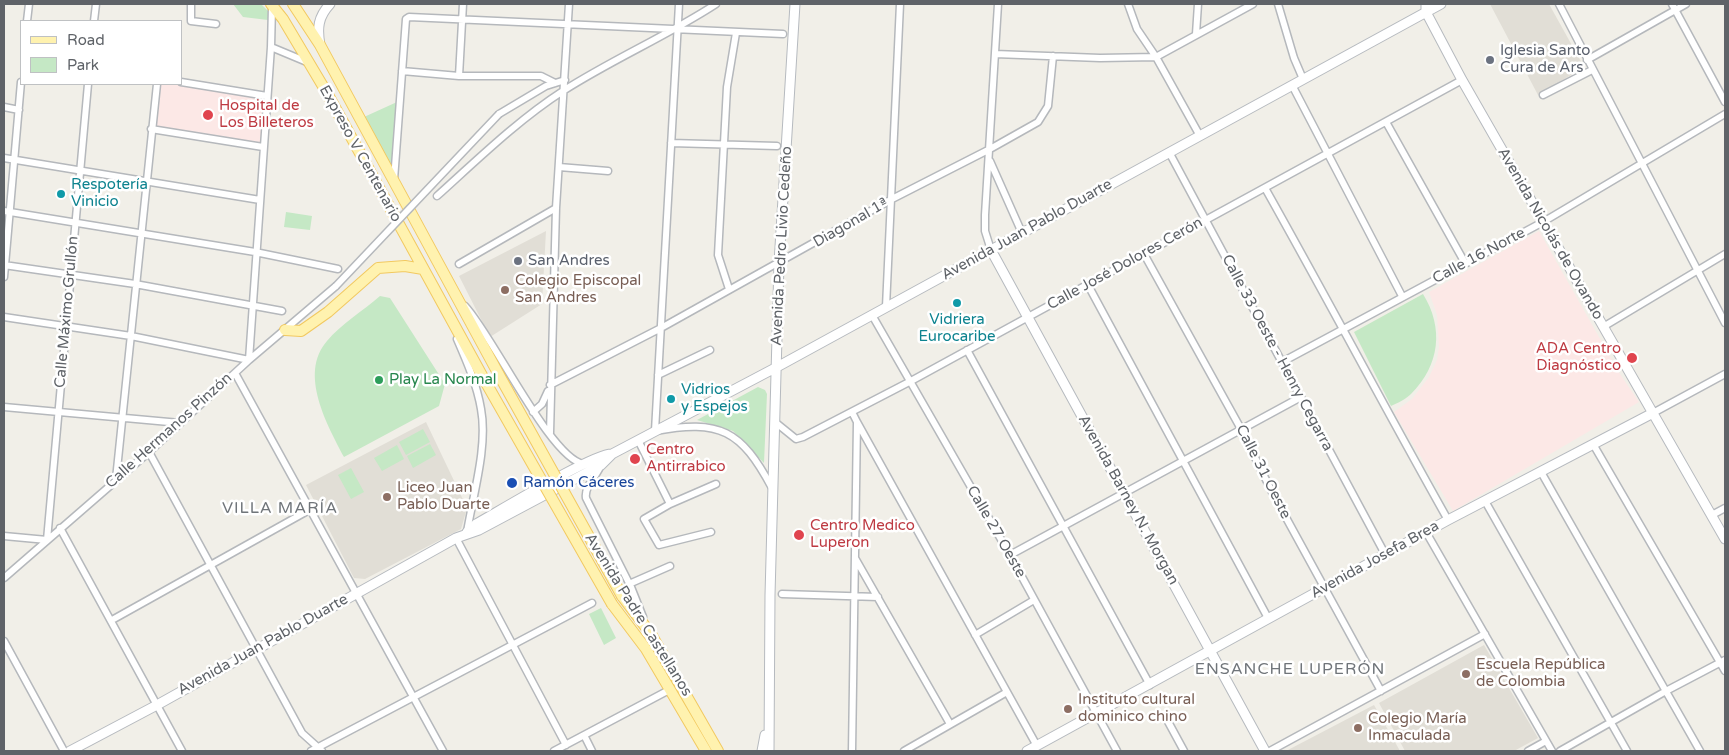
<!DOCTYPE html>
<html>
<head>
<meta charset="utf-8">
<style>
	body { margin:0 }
	#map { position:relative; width:1729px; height:755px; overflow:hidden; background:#f1efe8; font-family:"Varela Round",sans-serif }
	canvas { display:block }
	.frame { position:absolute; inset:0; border:5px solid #5f6368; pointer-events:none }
	.legend { position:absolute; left:20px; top:20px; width:162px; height:65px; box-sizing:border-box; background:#fff; border:1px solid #bfc1c3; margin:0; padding:6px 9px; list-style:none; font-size:15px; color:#5f6368 }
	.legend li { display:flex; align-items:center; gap:10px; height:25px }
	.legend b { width:25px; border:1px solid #bfc1c3 }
</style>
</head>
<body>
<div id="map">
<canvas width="1729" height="755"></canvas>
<div class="frame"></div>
<ul class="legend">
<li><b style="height:6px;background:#fff2af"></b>Road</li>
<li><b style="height:14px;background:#c5e8c5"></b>Park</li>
</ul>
</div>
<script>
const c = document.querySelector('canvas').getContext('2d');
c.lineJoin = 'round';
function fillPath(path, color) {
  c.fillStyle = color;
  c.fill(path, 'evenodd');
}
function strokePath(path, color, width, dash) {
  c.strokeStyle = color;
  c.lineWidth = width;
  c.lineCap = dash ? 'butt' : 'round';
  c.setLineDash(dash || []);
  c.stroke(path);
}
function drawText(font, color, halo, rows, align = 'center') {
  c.font = font + ' "Varela Round",sans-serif';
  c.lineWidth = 5;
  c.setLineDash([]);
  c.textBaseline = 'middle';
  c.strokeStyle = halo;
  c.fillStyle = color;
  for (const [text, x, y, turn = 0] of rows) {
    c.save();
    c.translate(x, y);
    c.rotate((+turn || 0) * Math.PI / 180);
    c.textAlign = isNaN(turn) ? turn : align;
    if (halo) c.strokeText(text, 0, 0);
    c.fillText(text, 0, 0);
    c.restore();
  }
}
fillPath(new Path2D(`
	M1490,4H1549L1584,67L1538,95Z
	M546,231L542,304L490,337L459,276Z
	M426,422L467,508L461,529L365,579L354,578L306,485Z
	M1484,645L1538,738L1514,751H1405L1379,703Z
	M1374,705L1400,751H1286Z`), '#e1ded6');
fillPath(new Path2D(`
	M155,84H173L265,100L260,148L151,130Z
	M1539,231L1620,374L1639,402L1453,511L1394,412L1412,399L1429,377L1437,360L1439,347L1437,315L1429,292Z`), '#fce8e6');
fillPath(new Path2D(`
	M233,4H261L269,12L268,20L243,17Z
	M397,102L392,172L364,117Z
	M286,212L312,216L310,230L284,227Z
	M1423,294C1444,328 1440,365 1411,394C1406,399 1398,403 1391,406L1354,332Z
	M380,296L390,298L445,384L439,406L344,457C328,426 298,374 327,341C341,324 363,311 380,296Z
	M758,387L765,390L767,394L764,463L733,431L697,420Z
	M423,429L430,442L406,455L399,442Z
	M430,444L436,455L413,468L407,456Z
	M397,445L404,459L382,471L374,458Z
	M351,468L364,492L351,499L338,475Z
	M601,608L616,638L604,645L589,614Z`), '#c5e8c5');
const street = new Path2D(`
	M191,4V21L216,24
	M679,4L655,431C720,419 741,430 772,488
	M1128,4L1137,29L1156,57L1200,136
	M1278,4L1294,58L1303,79
	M1559,4L1725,323
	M1672,4L1725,102
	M27,21L29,4
	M94,21L96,4
	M1196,34L1198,4
	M271,47L307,62
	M995,54L1100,58L1156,57L1253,4
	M1587,60L1686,4
	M402,71L459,76H541L555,83
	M459,76L463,4
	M181,82L267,96
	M1292,85L1402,296
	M1543,95L1592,70
	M4,107L19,110
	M499,114L546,86L565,80
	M1386,122L1465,263
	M151,129L263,147
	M671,143L777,146
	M1169,152L1385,554
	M4,158L260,200
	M990,161L1022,233
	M559,167L608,171
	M394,180L406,19L409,17L783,34
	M1265,188C1327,298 1386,410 1448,520
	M437,196C477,160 518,120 563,91C613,59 667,36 716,4
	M4,211L255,252L338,269
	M991,250L985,231V215L998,4
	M1144,254L1241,429L1272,492L1381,691
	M459,264L556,208
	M4,265L135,284L282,311
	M4,277L21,82
	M1088,285L1268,618
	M729,289L718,255L727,87L736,33
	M465,306C492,334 551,460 584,464
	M886,307L900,4
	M872,315L1010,555L1117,751
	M4,317L131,336L249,360L271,47L272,7
	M1603,327L1725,254
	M457,339C467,362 477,385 481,409C488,446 473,495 467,532
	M967,350L1150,685
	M1282,362L1543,222L1725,114
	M235,373L443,751
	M658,375L710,350
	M550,385L661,328L892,199L990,149L1038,122L1048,106L1053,56
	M4,407L180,423
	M533,412L542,404L548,391
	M1653,413L1725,374
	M775,422L796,439L803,437L911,381L1462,80
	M857,422L1037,746
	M550,433L556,208L569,4
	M638,440L670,504
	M1593,444L1725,671
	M149,452L302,733L322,751
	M601,465C597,476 584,486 586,498L631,587L643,617
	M1541,472L1700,751
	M116,479L157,84
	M1485,501L1627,751
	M1712,515L1725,508
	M60,528L182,751
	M711,532L659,545L644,519L670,504L716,484
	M1426,532L1552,751
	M4,536L47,540L88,84
	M456,538L566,745
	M1010,555L1301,397
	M855,558L950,724
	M4,578L149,452L249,360L336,286
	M629,584L670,566
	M782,594L878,597
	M112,620L311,509
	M975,635L1034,600
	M4,641L64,751
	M1165,716L1184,751
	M584,735L592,751
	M311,751L592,603
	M554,751L671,689
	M852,751L857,422L852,412
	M904,751L1007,692
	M1270,751L1485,634
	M1528,751L1546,741
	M1560,751L1666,691L1725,660`);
const secondary = new Path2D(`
	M1426,4V12L1462,80L1725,539
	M320,45C317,28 318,17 330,4
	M991,250L1265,751
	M467,532L476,524C496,513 598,451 612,454
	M70,751L157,705L456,538L479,530L601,465L612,454L777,367L1441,4
	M762,751L765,735
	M769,751L770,595L779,263L795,4
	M1027,751L1448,520L1653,413`);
const primary = new Path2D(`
	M271,4L283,19L327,93L485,381
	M293,4L320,45L499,375
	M285,330L301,331L328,312L378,268L405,266L423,269
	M622,596L651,634L718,751
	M612,604L646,649L706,751`);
strokePath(street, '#b5b8bc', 9);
strokePath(secondary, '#b6babf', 11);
strokePath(primary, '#f2c960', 12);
strokePath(street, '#fff', 6);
strokePath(secondary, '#fff', 9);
strokePath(primary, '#fff2af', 10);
const streetBridge = new Path2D(`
	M336,286L499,114`);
const primaryBridge = new Path2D(`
	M499,375L622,596
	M485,381L612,604`);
strokePath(streetBridge, '#b5b8bc', 9, []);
strokePath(primaryBridge, '#f2c960', 12, []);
strokePath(streetBridge, '#fff', 6);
strokePath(primaryBridge, '#fff2af', 10);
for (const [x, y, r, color] of [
	[1490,60,5,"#6b7280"],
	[208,115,6,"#e0444e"],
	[61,194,5,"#0f9aa8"],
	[518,261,5,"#6b7280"],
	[505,290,5,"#8d6e63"],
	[957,303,5,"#0f9aa8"],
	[1632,358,6,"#e0444e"],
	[379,380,5,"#2e9e5b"],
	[671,399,5,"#0f9aa8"],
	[635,459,6,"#e0444e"],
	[512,483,6,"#1a4fb4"],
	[387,497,5,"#8d6e63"],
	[799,535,6,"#e0444e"],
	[1466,674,5,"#8d6e63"],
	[1068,709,5,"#8d6e63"],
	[1358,728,5,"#8d6e63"]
]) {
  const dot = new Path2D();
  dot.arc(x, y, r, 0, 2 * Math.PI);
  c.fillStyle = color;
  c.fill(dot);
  strokePath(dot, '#fff', 2);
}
drawText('15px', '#5b616d', '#fff', [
	["Iglesia Santo",1500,51],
	["Cura de Ars",1500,68],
	["San Andres",528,261]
], 'left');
drawText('15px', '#be3a42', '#fff', [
	["Hospital de",219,106],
	["Los Billeteros",219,123],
	["ADA Centro",1621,349,"right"],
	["Diagnóstico",1621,366,"right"],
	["Centro",646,450],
	["Antirrabico",646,467],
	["Centro Medico",810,526],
	["Luperon",810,543]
], 'left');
drawText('15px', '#5f6368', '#fff', [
	["Expreso V Centenario",360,154,61],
	["Diagonal 1ª",851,223,-30],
	["Avenida Juan Pablo Duarte",1027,230,-29],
	["Avenida Nicolás de Ovando",1550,234,60],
	["Avenida Pedro Livio Cedeño",782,246,-87],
	["Calle 16 Norte",1479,256,-28],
	["Calle José Dolores Cerón",1125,264,-29],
	["Calle Máximo Grullón",67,312,-85],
	["Calle 33 Oeste - Henry Cegarra",1277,353,62],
	["Calle Hermanos Pinzón",169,431,-42],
	["Calle 31 Oeste",1263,472,63],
	["Avenida Barney N. Morgan",1128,500,61],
	["Calle 27 Oeste",996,532,60],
	["Avenida Josefa Brea",1375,560,-29],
	["Avenida Padre Castellanos",638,615,58],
	["Avenida Juan Pablo Duarte",263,645,-29]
]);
drawText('15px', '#0d838f', '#fff', [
	["Respotería",71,185],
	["Vinicio",71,202],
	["Vidriera",957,320,"center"],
	["Eurocaribe",957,337,"center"],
	["Vidrios",681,390],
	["y Espejos",681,407]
], 'left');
drawText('15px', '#785e54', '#fff', [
	["Colegio Episcopal",515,281],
	["San Andres",515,298],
	["Liceo Juan",397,488],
	["Pablo Duarte",397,505],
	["Escuela República",1476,665],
	["de Colombia",1476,682],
	["Instituto cultural",1078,700],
	["dominico chino",1078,717],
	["Colegio María",1368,719],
	["Inmaculada",1368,736]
], 'left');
drawText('15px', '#27864d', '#fff', [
	["Play La Normal",389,380]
], 'left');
drawText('15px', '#164399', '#fff', [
	["Ramón Cáceres",523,483]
], 'left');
c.letterSpacing = '1px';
drawText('16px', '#70757a', '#fff', [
	["VILLA MARÍA",280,509],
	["ENSANCHE LUPERÓN",1290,670]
]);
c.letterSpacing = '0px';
</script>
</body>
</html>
